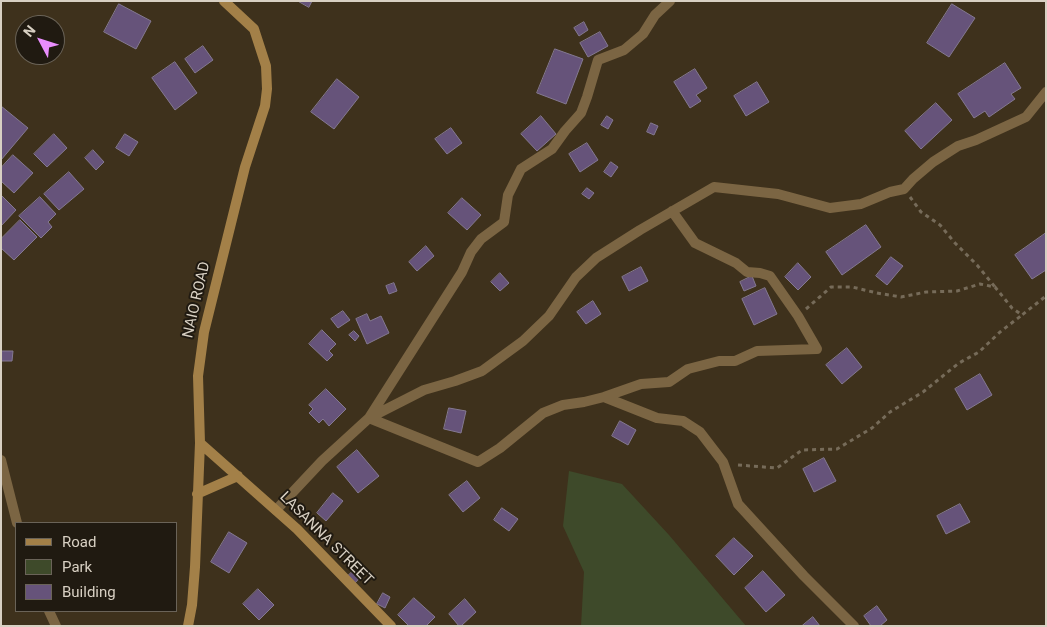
<!DOCTYPE html>
<html>
<head>
<meta charset="utf-8">
<style>
	body { margin:0 }
	#map { position:relative; width:1047px; height:627px; overflow:hidden; background:#3e311c; font-family:Roboto,sans-serif }
	canvas { display:block }
	.frame { position:absolute; inset:0; border:2px solid #d8d0c3; pointer-events:none }
	.legend { position:absolute; left:15px; top:522px; width:162px; height:90px; box-sizing:border-box; background:#201a11; border:1px solid #6a6358; margin:0; padding:6px 9px; list-style:none; font-size:15px; color:#d8d0c3 }
	.legend li { display:flex; align-items:center; gap:10px; height:25px }
	.legend b { width:25px; border:1px solid #6a6358 }
	.north { position:absolute; left:15px; top:15px; width:50px; height:50px; box-sizing:border-box; background:#201a11; border:1px solid #6a6358; border-radius:50%; rotate:310deg; font-size:14px; font-weight:700; line-height:20px; text-align:center; color:#d8d0c3 }
	.north::after { content:''; display:block; margin:auto; width:18px; height:22px; background:#e98dfd; clip-path:polygon(50% 0,100% 100%,50% 72%,0 100%) }
</style>
</head>
<body>
<div id="map">
<canvas width="1047" height="627"></canvas>
<div class="frame"></div>
<ul class="legend">
<li><b style="height:6px;background:#a38048"></b>Road</li>
<li><b style="height:14px;background:#3e4a2a"></b>Park</li>
<li><b style="height:14px;background:#66537a"></b>Building</li>
</ul>
<div class="north">N</div>
</div>
<script>
const c = document.querySelector('canvas').getContext('2d');
c.lineJoin = 'round';
function fillPath(path, color) {
  c.fillStyle = color;
  c.fill(path, 'evenodd');
}
function strokePath(path, color, width, dash) {
  c.strokeStyle = color;
  c.lineWidth = width;
  c.lineCap = dash ? 'butt' : 'round';
  c.setLineDash(dash || []);
  c.stroke(path);
}
function drawText(font, color, halo, rows, align = 'center') {
  c.font = font + ' Roboto,sans-serif';
  c.lineWidth = 4;
  c.setLineDash([]);
  c.textBaseline = 'middle';
  c.strokeStyle = halo;
  c.fillStyle = color;
  for (const [text, x, y, turn = 0] of rows) {
    c.save();
    c.translate(x, y);
    c.rotate((+turn || 0) * Math.PI / 180);
    c.textAlign = isNaN(turn) ? turn : align;
    if (halo) c.strokeText(text, 0, 0);
    c.fillText(text, 0, 0);
    c.restore();
  }
}
fillPath(new Path2D(`
	M569,471L622,484L669,535L746,626H581L584,572L563,526Z`), '#3e4a2a');
const building = new Path2D(`
	M298,1H312L309,7Z
	M119,4L151,21L136,49L104,32Z
	M952,4L975,18L949,57L927,43Z
	M584,22L588,30L579,36L574,28Z
	M600,32L608,46L588,57L580,43Z
	M203,46L213,60L195,73L185,59Z
	M555,49L583,59L566,104L537,93Z
	M175,62L197,93L175,110L152,78Z
	M1005,63L1021,88L1011,94L1015,99L989,117L985,111L974,118L958,94Z
	M695,69L707,88L696,95L701,101L690,108L674,82Z
	M337,79L359,97L334,129L311,112Z
	M757,82L769,102L746,116L734,96Z
	M936,103L952,120L921,149L905,131Z
	M1,106L28,128L1,160Z
	M541,116L556,134L537,151L521,134Z
	M607,116L613,120L608,129L601,125Z
	M651,123L658,126L654,135L647,132Z
	M451,128L462,143L447,154L435,139Z
	M54,134L67,148L47,167L34,154Z
	M125,134L138,142L129,156L116,148Z
	M587,143L598,160L580,172L569,154Z
	M93,150L104,162L96,170L85,158Z
	M13,155L33,173L14,193L1,181V168Z
	M611,162L618,167L611,177L604,172Z
	M69,172L84,189L59,210L44,194Z
	M587,188L594,193L589,199L582,194Z
	M1,195L16,210L1,226Z
	M40,197L56,214L48,222L52,227L41,238L19,216Z
	M462,198L481,215L467,230L448,213Z
	M20,220L37,237L14,260L1,248V239Z
	M866,225L881,247L842,275L826,252Z
	M1046,233V270L1032,279L1015,255Z
	M426,246L434,256L417,271L409,262Z
	M891,257L903,266L887,285L876,276Z
	M798,263L811,277L798,290L785,277Z
	M641,267L648,281L629,291L622,277Z
	M500,273L509,283L500,291L491,282Z
	M752,276L756,286L744,291L740,282Z
	M394,283L397,291L389,294L386,286Z
	M765,288L777,314L754,325L742,299Z
	M593,301L601,314L586,324L577,312Z
	M343,311L350,320L338,328L331,319Z
	M367,314L370,321L381,316L389,333L367,344L356,319Z
	M322,330L336,344L329,351L333,355L327,361L309,344Z
	M354,331L359,336L355,341L349,335Z
	M847,348L862,367L842,384L826,365Z
	M2,351H13L12,361H2Z
	M980,374L992,395L967,410L955,389Z
	M326,389L346,409L329,426L323,419L319,423L309,413L313,409L309,405Z
	M449,408L466,411L461,433L444,429Z
	M620,421L636,430L628,445L612,436Z
	M357,450L379,476L358,493L337,467Z
	M824,458L836,481L814,492L803,469Z
	M467,481L480,498L463,512L449,495Z
	M333,493L343,501L326,521L317,513Z
	M960,504L970,522L946,534L937,516Z
	M502,508L518,519L509,531L494,520Z
	M229,532L247,543L229,573L211,562Z
	M734,538L753,556L734,575L716,556Z
	M357,567L364,573L355,583L348,576Z
	M763,571L785,595L766,612L745,588Z
	M258,589L274,605L259,620L243,604Z
	M383,593L390,597L385,608L377,604Z
	M414,598L435,617L426,626H409L398,615Z
	M465,599L476,612L461,626H459L449,614Z
	M877,606L887,620L880,626H871L864,616Z
	M813,617L820,626H802Z`);
fillPath(building, '#66537a');
strokePath(building, '#847991', 1);
strokePath(new Path2D(`
	M910,197L921,212L940,225L955,243L977,265L995,287
	M806,309L831,287H852L877,293L901,297L926,292L957,291L980,284L995,287L1012,308L1022,315L1046,296
	M738,465L777,468L802,450L837,449L872,428L890,412L923,392L959,363L979,352L1000,332L1022,315`), '#766b59', 3, [4, 4]);
strokePath(new Path2D(`
	M670,1L655,15L643,34L624,50L598,60L587,97L581,113L565,131L552,149L521,169L508,195L504,222L481,239L471,252L462,272L369,418L478,462L500,448L543,413L563,405L584,402L604,397L641,384L669,382L688,369L719,361H735L757,351L817,349L798,316L770,276L760,273L747,272L736,263L695,243L672,211
	M604,397L657,418L683,421L700,432L723,462L738,504L804,576L854,626
	M1,460L17,523
	M276,510L322,461L369,418L424,390L455,381L482,371L523,341L549,316L576,277L596,258L640,230L714,187L778,194L830,208L861,204L890,192L904,189L913,179L933,162L958,146L976,140L1026,117L1046,92
	M49,611L56,626`), '#7b6543', 10);
strokePath(new Path2D(`
	M200,443L297,529L391,626
	M197,494L238,476
	M188,626L192,605L195,567L200,443L198,376L204,332L245,167L265,106L267,89L266,66L254,29L224,1`), '#a38048', 10);
drawText('15px', '#d8d0c3', '#201a11', [
	["NAIO ROAD",197,300,-77],
	["LASANNA STREET",326,539,45]
]);
</script>
</body>
</html>
